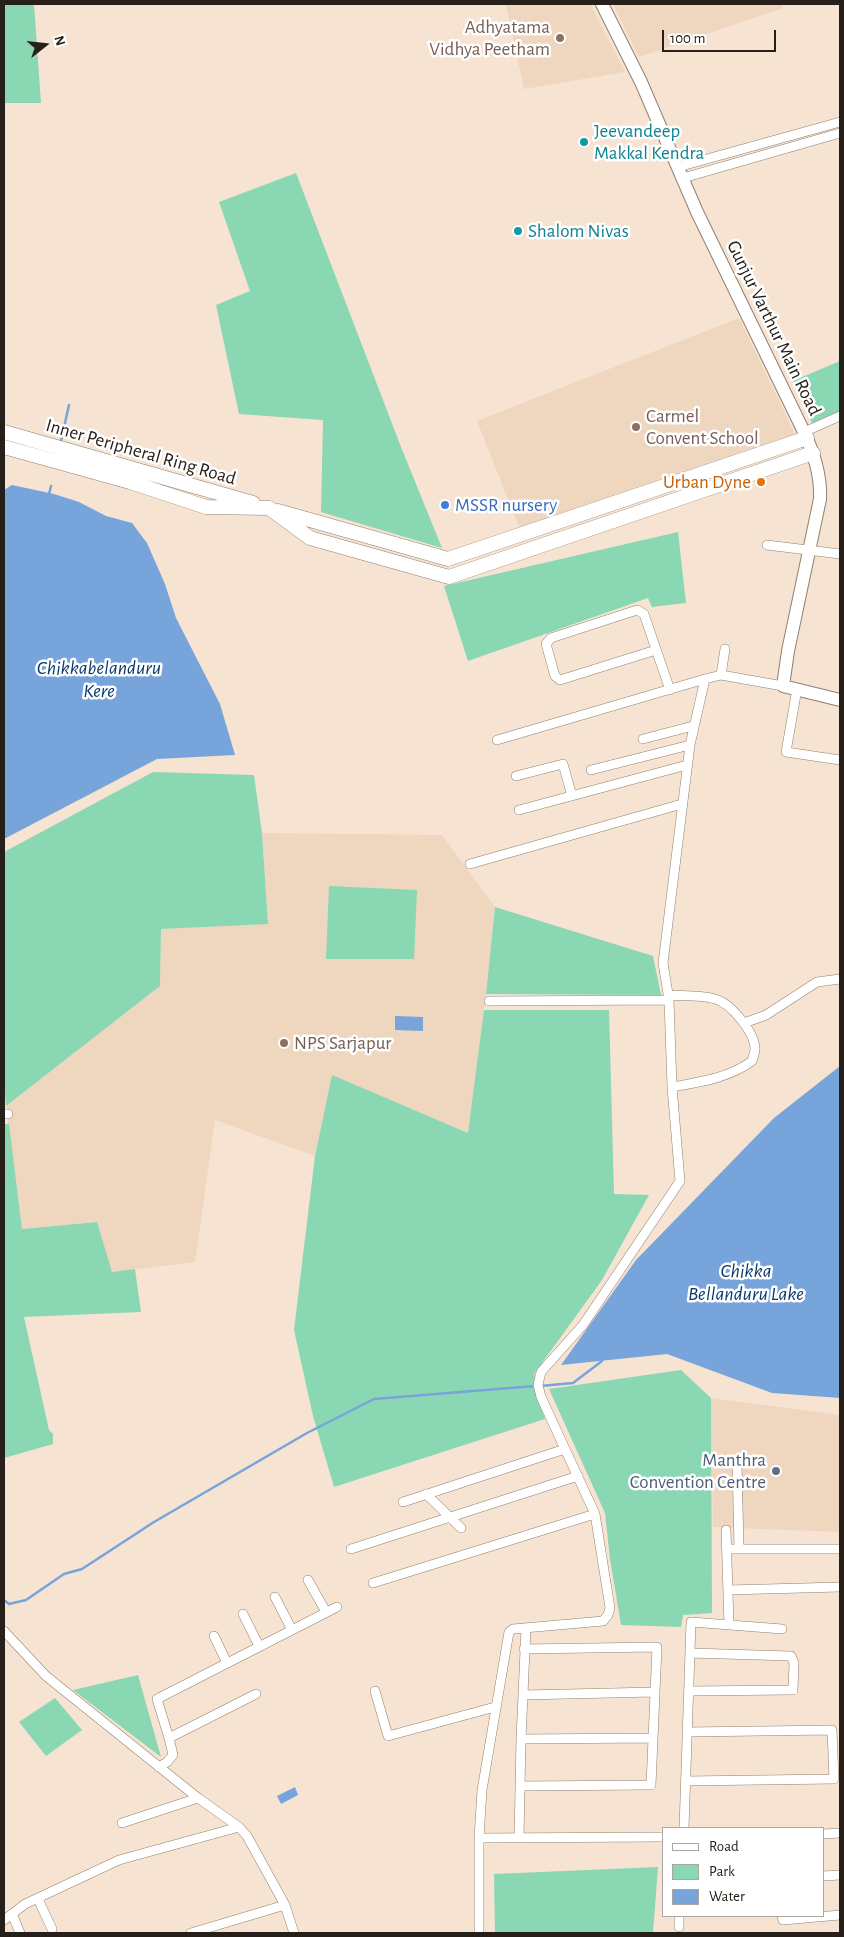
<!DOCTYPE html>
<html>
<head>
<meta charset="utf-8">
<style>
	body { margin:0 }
	#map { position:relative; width:844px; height:1937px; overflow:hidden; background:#f6e3d1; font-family:"Alegreya Sans",sans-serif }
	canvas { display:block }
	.frame { position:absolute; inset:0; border:5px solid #27201a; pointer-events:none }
	.legend { position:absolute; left:662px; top:1827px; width:162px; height:90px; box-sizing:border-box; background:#fff; border:1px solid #a9a6a3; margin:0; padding:6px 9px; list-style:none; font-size:15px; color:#27201a }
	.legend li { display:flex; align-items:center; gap:10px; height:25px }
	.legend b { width:25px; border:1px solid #a9a6a3 }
	.north { position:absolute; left:20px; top:20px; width:50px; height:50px; -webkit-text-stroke:4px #fff; paint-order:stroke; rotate:74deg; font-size:14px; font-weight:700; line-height:20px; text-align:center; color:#27201a }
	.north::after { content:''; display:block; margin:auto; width:18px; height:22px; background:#27201a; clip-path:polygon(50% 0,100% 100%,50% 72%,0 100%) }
	.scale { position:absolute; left:662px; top:30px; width:114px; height:22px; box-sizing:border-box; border:2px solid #27201a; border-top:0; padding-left:6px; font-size:15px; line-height:18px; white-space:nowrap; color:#27201a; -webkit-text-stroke:4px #fff; paint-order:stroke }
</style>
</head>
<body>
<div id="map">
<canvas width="844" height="1937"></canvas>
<div class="frame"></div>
<ul class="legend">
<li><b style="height:6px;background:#fff"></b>Road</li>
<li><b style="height:14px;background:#8ad7b4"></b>Park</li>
<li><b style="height:14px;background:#77a4db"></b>Water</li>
</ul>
<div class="north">N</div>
<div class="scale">100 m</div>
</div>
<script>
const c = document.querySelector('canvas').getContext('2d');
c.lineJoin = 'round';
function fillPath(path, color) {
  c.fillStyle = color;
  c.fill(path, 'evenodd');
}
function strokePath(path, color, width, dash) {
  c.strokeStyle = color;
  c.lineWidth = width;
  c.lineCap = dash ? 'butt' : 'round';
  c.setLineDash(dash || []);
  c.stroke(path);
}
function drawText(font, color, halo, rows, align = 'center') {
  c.font = font + ' "Alegreya Sans",sans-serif';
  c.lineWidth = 5;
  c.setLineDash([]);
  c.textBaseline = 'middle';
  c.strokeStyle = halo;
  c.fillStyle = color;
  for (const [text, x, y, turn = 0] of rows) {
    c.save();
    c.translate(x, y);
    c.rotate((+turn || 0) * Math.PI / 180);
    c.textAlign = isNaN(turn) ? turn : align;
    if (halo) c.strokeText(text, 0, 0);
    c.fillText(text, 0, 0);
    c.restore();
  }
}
fillPath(new Path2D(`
	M506,4H590L625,72L524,89Z
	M613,4H782L783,8L639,57Z
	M739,318L795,434L519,527L477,421Z
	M262,833L442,835L495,907L486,994L469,1133L332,1076L315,1156L215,1120L195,1262L112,1272L96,1222L22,1229L6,1106L160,986L161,929L268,923Z
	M711,1398L840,1415V1532L713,1527Z`), '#efd6bf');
fillPath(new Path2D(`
	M4,4H34L41,103H4Z
	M296,173L401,447L442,548L321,512L323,420L239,414L216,305L250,291L219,202Z
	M840,361V411L812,423L793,381Z
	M678,532L686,603L652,607L648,598L468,661L444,586Z
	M153,772L254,775L262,833L268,924L161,929L160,986L6,1106L4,1078V852Z
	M329,886L417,890L414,959H326Z
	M495,907L653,956L661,995L486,994Z
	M484,1010H609L614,1194L649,1195L602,1280L534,1374L540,1406L545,1419L334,1487L313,1416L294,1330L315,1156L332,1075L468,1133Z
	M4,1124H9L22,1229L97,1222L112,1272L135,1269L141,1312L24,1317L49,1430L53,1434V1444L4,1458Z
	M681,1370L711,1398L712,1613L683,1615L681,1627L621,1625L610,1559L605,1513L549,1389Z
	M138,1675L161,1757L73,1690Z
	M55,1698L82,1730L46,1756L19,1722Z
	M658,1867L653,1933H495L494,1874Z`), '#8ad7b4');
fillPath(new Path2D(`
	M12,485L54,494L79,502L106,516L132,523L147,543L165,584L176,618L220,704L235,755L157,759L4,839V490Z
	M395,1016L423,1017V1031L395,1030Z
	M840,1066V1398L772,1393L667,1354L561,1365L636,1260L774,1118Z
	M295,1787L298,1795L281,1804L277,1796Z`), '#77a4db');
strokePath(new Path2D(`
	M61,441L69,405
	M49,494L51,486
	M540,1386L573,1383L602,1361
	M4,1600L9,1604L26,1600L64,1574L82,1569L154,1522L307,1433L374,1399L535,1386`), '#77a4db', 2.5);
const street = new Path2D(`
	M678,167L840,122
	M683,178L840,133
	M804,432L840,416
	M767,545L840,554
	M656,650L560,680L555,676L546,644L551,638L637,610L644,614L670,690
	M721,675L725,649
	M797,689L786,752L840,760
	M643,739L693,726
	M497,740L705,679
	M591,770L690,745
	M516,776L563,764L572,796
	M519,810L687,765
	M470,864L682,804
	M668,995C682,996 702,995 715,999C731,1003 755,1033 755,1049C755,1053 753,1057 752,1061C729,1078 700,1082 672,1087
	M489,1001L669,1000
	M744,1023L766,1015L817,982L840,979
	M4,1114H8
	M737,1464L739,1549
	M426,1494L461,1528
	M403,1502L565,1449
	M726,1530L729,1625
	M351,1549L578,1476
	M727,1549H840
	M308,1580L326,1612
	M373,1583L595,1514
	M728,1590L840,1587
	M275,1597L292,1630
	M243,1614L259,1646
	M4,1631L46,1676L198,1798L239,1827L247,1836L285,1905L294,1933
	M214,1636L227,1663
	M375,1691L388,1736L495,1707
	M689,1691L793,1690L794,1663L791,1656L690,1653
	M523,1695L655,1692
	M169,1738L157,1699L337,1607
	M521,1739L653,1738
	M159,1767L167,1762L173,1755L169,1738L256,1694
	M686,1781L834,1779L832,1730L688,1732
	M520,1786L651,1785L657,1647L524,1649
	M122,1823L198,1798
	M684,1828L691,1622L782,1629
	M823,1834L840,1833
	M479,1838L663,1837
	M519,1838L521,1739L526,1628
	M823,1876L840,1875
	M38,1899L52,1929
	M12,1914L20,1933
	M782,1916L783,1920L840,1915
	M4,1920L25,1904L119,1860L239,1827
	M679,1927V1916
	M191,1933L285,1905
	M479,1933V1838L482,1790L509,1632L513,1629L603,1621L608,1615L610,1608L595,1514L541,1397L538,1385L541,1372L583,1325L680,1181L672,1087L669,1000L663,963L690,745L705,679L721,675L783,686`);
const secondary = new Path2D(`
	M602,4L641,82L697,212L804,432C814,454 821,475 820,499L788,651L783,686L840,700`);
const primary = new Path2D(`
	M4,432L253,503
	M4,447L130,482L206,507L269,508L310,538L449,577L813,453
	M278,511L448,559L807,438`);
strokePath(street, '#918070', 10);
strokePath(secondary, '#918070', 14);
strokePath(primary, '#918070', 15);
strokePath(street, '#fff', 9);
strokePath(secondary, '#fff', 12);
strokePath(primary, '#fff', 14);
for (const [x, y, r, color] of [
	[560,38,5,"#8d6e63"],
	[584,142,5,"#0f9aa8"],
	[518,231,5,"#0f9aa8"],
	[636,427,5,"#8d6e63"],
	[761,482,5,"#e8710a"],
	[445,505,5,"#3f7fe0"],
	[284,1043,5,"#8d6e63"],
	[776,1471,5,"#5c6f8a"]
]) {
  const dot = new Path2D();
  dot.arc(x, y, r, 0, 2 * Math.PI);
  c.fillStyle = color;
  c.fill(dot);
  strokePath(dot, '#fff', 2);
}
drawText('19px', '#785e54', '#fff', [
	["Adhyatama",550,27,"right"],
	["Vidhya Peetham",550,49,"right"],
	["Carmel",646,416],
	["Convent School",646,438],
	["NPS Sarjapur",294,1043]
], 'left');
drawText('19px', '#0d838f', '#fff', [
	["Jeevandeep",594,131],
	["Makkal Kendra",594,153],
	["Shalom Nivas",528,231]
], 'left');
drawText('19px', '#27201a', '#fff', [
	["Gunjur Varthur Main Road",774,328,64],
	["Inner Peripheral Ring Road",141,452,16]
]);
drawText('19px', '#c56008', '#fff', [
	["Urban Dyne",751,482]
], 'right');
drawText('19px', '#366cbe', '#fff', [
	["MSSR nursery",455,505]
], 'left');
drawText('19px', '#4e5e75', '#fff', [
	["Manthra",766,1460],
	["Convention Centre",766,1482]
], 'right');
drawText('italic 20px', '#083869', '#fff', [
	["Chikkabelanduru",99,668],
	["Kere",99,691],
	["Chikka",746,1271],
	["Bellanduru Lake",746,1294]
]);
</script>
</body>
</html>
